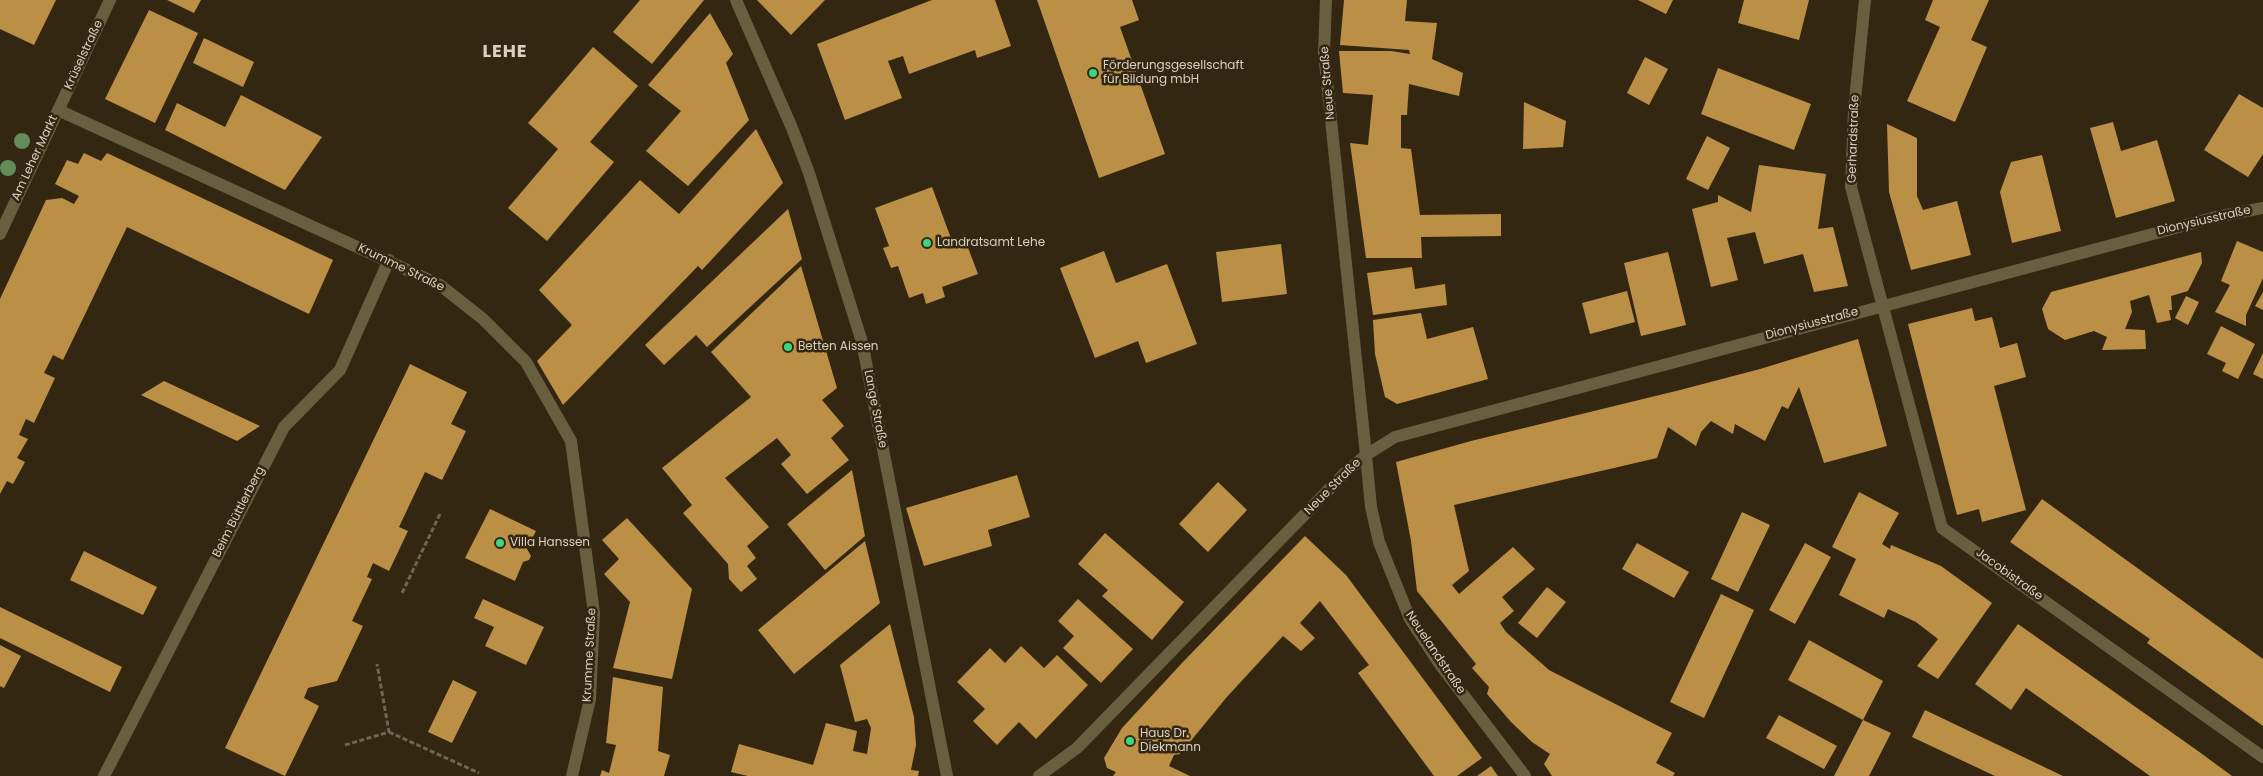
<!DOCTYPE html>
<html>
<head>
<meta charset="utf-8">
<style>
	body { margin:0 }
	canvas { display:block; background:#342711 }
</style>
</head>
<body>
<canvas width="2263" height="776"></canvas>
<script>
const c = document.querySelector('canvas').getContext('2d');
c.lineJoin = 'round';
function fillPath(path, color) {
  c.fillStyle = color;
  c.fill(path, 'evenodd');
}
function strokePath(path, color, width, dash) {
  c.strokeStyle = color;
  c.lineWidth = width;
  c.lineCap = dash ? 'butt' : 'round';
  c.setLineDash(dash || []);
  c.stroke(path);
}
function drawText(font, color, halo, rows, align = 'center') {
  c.font = font + ' Poppins,sans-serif';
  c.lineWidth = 5;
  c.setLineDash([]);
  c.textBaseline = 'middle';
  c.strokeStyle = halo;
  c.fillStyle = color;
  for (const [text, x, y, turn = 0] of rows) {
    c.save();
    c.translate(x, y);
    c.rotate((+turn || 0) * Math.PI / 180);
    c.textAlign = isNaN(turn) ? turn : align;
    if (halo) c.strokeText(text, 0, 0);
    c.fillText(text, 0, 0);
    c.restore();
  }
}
fillPath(new Path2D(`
	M0,0H56L34,45L0,29Z
	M167,0H201L194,13Z
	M640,0H704L652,64L613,32Z
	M757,0H825L791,35Z
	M932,0H995L1011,46L977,58L975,50L909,74L903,56L888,61L902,98L845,120L817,44Z
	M1037,0H1132L1139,20L1120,27L1165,154L1099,178Z
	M1344,0H1407L1405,21L1437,23L1432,59L1463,73L1459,96L1409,84L1407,115H1401V148L1411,149L1420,215L1501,214V236L1421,237L1422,258H1366L1350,143L1368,145L1373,95L1343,93L1339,51H1391L1410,54L1409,50L1340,45Z
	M1638,0H1673L1666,14Z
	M1744,0H1809L1799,40L1738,23Z
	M1933,0H1989L1971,40L1987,47L1955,122L1907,101L1940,27L1925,20Z
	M149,10L198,33L155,123L105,99Z
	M710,13L733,54L726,63L749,120L688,186L646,151L681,111L648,85Z
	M204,38L254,62L243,87L193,63Z
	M593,47L638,86L590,142L614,162L547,241L508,208L558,149L528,123Z
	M1645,57L1668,69L1649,105L1627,93Z
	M1718,68L1811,104L1794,150L1701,114Z
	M2239,94L2263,108V154L2248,177L2204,150Z
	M241,95L322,137L285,190L165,130L177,103L225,127Z
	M1524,102L1566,121L1563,147L1523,149Z
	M2113,122L2121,151L2157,140L2175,201L2116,218L2090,128Z
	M1887,124L1917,138V196L1923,210L1957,201L1971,255L1911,270L1889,192Z
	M756,129L783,183L702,270L698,266L563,405L537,361L572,325L539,290L640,180L679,214Z
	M1707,136L1730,148L1708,190L1686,179Z
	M84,153L101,161L107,153L333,260L309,314L127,227L63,360L53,355L44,373L55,378L34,423L26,419L19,435L28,439L17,458L25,462L13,484L7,481L0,494V299L46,200L62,198L74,204L79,196L55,184L67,160L78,164Z
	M2042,155L2061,231L2012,243L2000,192L2011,162Z
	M1759,165L1826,174L1818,229L1833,227L1848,286L1814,292L1803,254L1764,264L1755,232L1727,238L1738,280L1711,287L1692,209L1718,202V195L1751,212Z
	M932,187L952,241L964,237L978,274L942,287L945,297L926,304L923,293L909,298L898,266L891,268L883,248L889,246L875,208Z
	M788,209L802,259L707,347L696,335L664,365L645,345Z
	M2237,241L2263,252V278L2246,315V326L2215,312L2230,285L2221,281Z
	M1281,244L1287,294L1222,302L1216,252Z
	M1104,251L1116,283L1167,264L1197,344L1146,363L1138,341L1095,358L1060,268Z
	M1668,252L1686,325L1641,336L1624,263Z
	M2201,252L2202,263L2188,291L2171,296L2172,310H2169L2171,320L2157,323L2149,295L2130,301L2132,312L2125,329L2145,330L2146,349L2102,350L2107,337L2094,331L2065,340L2048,329L2042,309L2051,292Z
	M801,266L837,388L822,400L844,426L831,438L849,460L807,494L781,464L791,455L777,438L725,478L769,527L747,546L756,558L747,566L757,579L741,592L729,579L728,564L683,513L692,505L662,468L751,397L711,352Z
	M1412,267L1415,289L1445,284L1447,305L1373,315L1367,273Z
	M1627,291L1635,322L1590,334L1582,303Z
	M2263,292V310L2255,306Z
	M2186,296L2199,302L2188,325L2175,318Z
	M1972,308L1975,321L1992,317L2000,348L2017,343L2026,377L1994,386L2026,510L1982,522L1979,509L1957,515L1908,324Z
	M1421,313L1427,339L1473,327L1488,379L1397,404L1385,397L1375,354L1373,320Z
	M2221,326L2255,344L2238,379L2222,371L2226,363L2207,354Z
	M1858,339L1887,446L1824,463L1799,387L1788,409L1782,406L1765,441L1735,424L1733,434L1711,421L1701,432L1696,446L1668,427L1657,458L1454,505L1469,571L1452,585L1459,594L1513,547L1535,569L1502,597L1514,611L1500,623L1506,632L1549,670L1672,733L1656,763L1675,773L1673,776H1552L1544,764L1550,754L1532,742L1511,722L1487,694L1489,687L1472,668L1476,664L1417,591L1411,541L1396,462L1471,441L1680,390L1760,369Z
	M2263,353V379L2253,374Z
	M410,364L467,392L451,424L466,431L442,480L425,472L399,527L408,531L389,571L373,563L367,577L372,579L352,621L363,626L337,681L308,688L304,698L319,706L285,776L225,748Z
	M164,381L260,426L237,441L141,395Z
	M852,470L865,536L825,570L787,524Z
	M1017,475L1030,517L988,530L992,546L924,566L906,508Z
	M1218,482L1247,510L1208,552L1179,524Z
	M1859,492L1899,513L1882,544L1890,549L1891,545L1941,566L1992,603L1938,679L1917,666L1938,639L1916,622L1888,609L1884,618L1839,595L1856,559L1832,547Z
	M2042,499L2263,659V726L2147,643L2150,639L2010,542Z
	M490,509L536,531L527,549L531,556L529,560L523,562L515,581L465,558Z
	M1742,512L1770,525L1738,592L1711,579Z
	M627,518L692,589L672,679L613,668L630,602L604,574L619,559L602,540Z
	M1105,533L1184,602L1152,640L1102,596L1108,590L1078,564Z
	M1305,536L1346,575L1482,758L1457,776H1434L1358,673L1369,665L1320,601L1300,623L1315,638L1301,651L1283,636L1226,698L1180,754L1174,755L1169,766L1190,776H1113L1116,772L1107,768L1104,758L1122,728L1182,663Z
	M865,541L880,603L794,674L758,630Z
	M1637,543L1689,572L1674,598L1622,569Z
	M1805,543L1831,557L1795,624L1769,610Z
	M84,551L157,587L143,615L70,580Z
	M1547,587L1566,602L1537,638L1518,623Z
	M1721,594L1754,610L1704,718L1670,702Z
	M483,599L544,627L526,665L485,646L494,627L474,618Z
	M1078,599L1133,649L1101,683L1063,648L1074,636L1058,621Z
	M0,607L122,667L110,692L0,638Z
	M890,624L914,717L916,745L911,770L919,771L918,776H748L731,772L739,744L813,765L826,723L857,731L853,751L867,754L871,728L867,719L855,722L840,665Z
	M2018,624L2198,751L2232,776H2150L2026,688L2011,710L1975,684Z
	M1809,640L1883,681L1863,720L1788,680Z
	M0,645L21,656L4,688L0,686Z
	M1021,646L1044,668L1057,655L1088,685L1036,739L1019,722L997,745L973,721L985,709L957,682L990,648L1005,663Z
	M613,677L663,687L658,751L670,755L664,776H600L602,770L609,773L616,745L606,743Z
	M453,680L477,692L452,743L428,732Z
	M1925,710L2063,776H1995L1912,737Z
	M1779,715L1837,746L1824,769L1766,738Z
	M1863,720L1891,733L1869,776H1834Z
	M1491,766L1498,776H1477Z`), '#bb8f45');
strokePath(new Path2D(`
	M402,593L441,512
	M389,732L479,773
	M345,745L389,732L377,664`), '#706552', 3, [5, 2.5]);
strokePath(new Path2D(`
	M1865,0L1854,110L1851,187L1942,528L2263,757
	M58,110L440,285L483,319L526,362L571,441L594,613L590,699L572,776
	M0,234L110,0
	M104,776L284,427L340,370L389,260
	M1039,776L1077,748L1345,473L1366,455L1324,53L1326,0
	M1525,776L1439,663L1410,619L1379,542L1371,507L1366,455L1395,437L2216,217L2263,208`), '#685f40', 12);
strokePath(new Path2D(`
	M736,0L792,128L809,173L862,342L947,776`), '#685f40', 12);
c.fillStyle = '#628c58';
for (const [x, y] of [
	[22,141],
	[8,168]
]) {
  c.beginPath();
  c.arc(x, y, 8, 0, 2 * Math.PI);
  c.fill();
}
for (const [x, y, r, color] of [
	[1093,73,5,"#3bd77e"],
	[927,243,5,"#3bd77e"],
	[788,347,5,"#3bd77e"],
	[500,543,5,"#3bd77e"],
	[1130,741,5,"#3bd77e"]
]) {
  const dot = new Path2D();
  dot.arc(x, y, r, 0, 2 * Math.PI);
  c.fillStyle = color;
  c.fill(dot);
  strokePath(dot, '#342711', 2);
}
drawText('12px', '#d9d0c3', '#342711', [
	["Krüselstraße",84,55,-65],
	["Neue Straße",1328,83,-95],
	["Gerhardstraße",1854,139,-88],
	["Am Leher Markt",35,158,-65],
	["Dionysiusstraße",2204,221,-13],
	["Krumme Straße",401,268,26],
	["Dionysiusstraße",1812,324,-15],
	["Lange Straße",875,409,79],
	["Neue Straße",1333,487,-45],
	["Beim Büttlerberg",239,512,-63],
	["Jacobistraße",2009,575,36],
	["Neuelandstraße",1435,653,56],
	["Krumme Straße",590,655,-87]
]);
drawText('12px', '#d9d0c3', '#342711', [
	["Förderungsgesellschaft",1103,66],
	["für Bildung mbH",1103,80],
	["Landratsamt Lehe",937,243],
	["Betten Aissen",798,347],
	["Villa Hanssen",510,543],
	["Haus Dr.",1140,734],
	["Diekmann",1140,748]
], 'left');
c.letterSpacing = '1px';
drawText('bold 18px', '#d9d0c3', '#342711', [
	["LEHE",505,52]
]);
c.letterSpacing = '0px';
</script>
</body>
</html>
